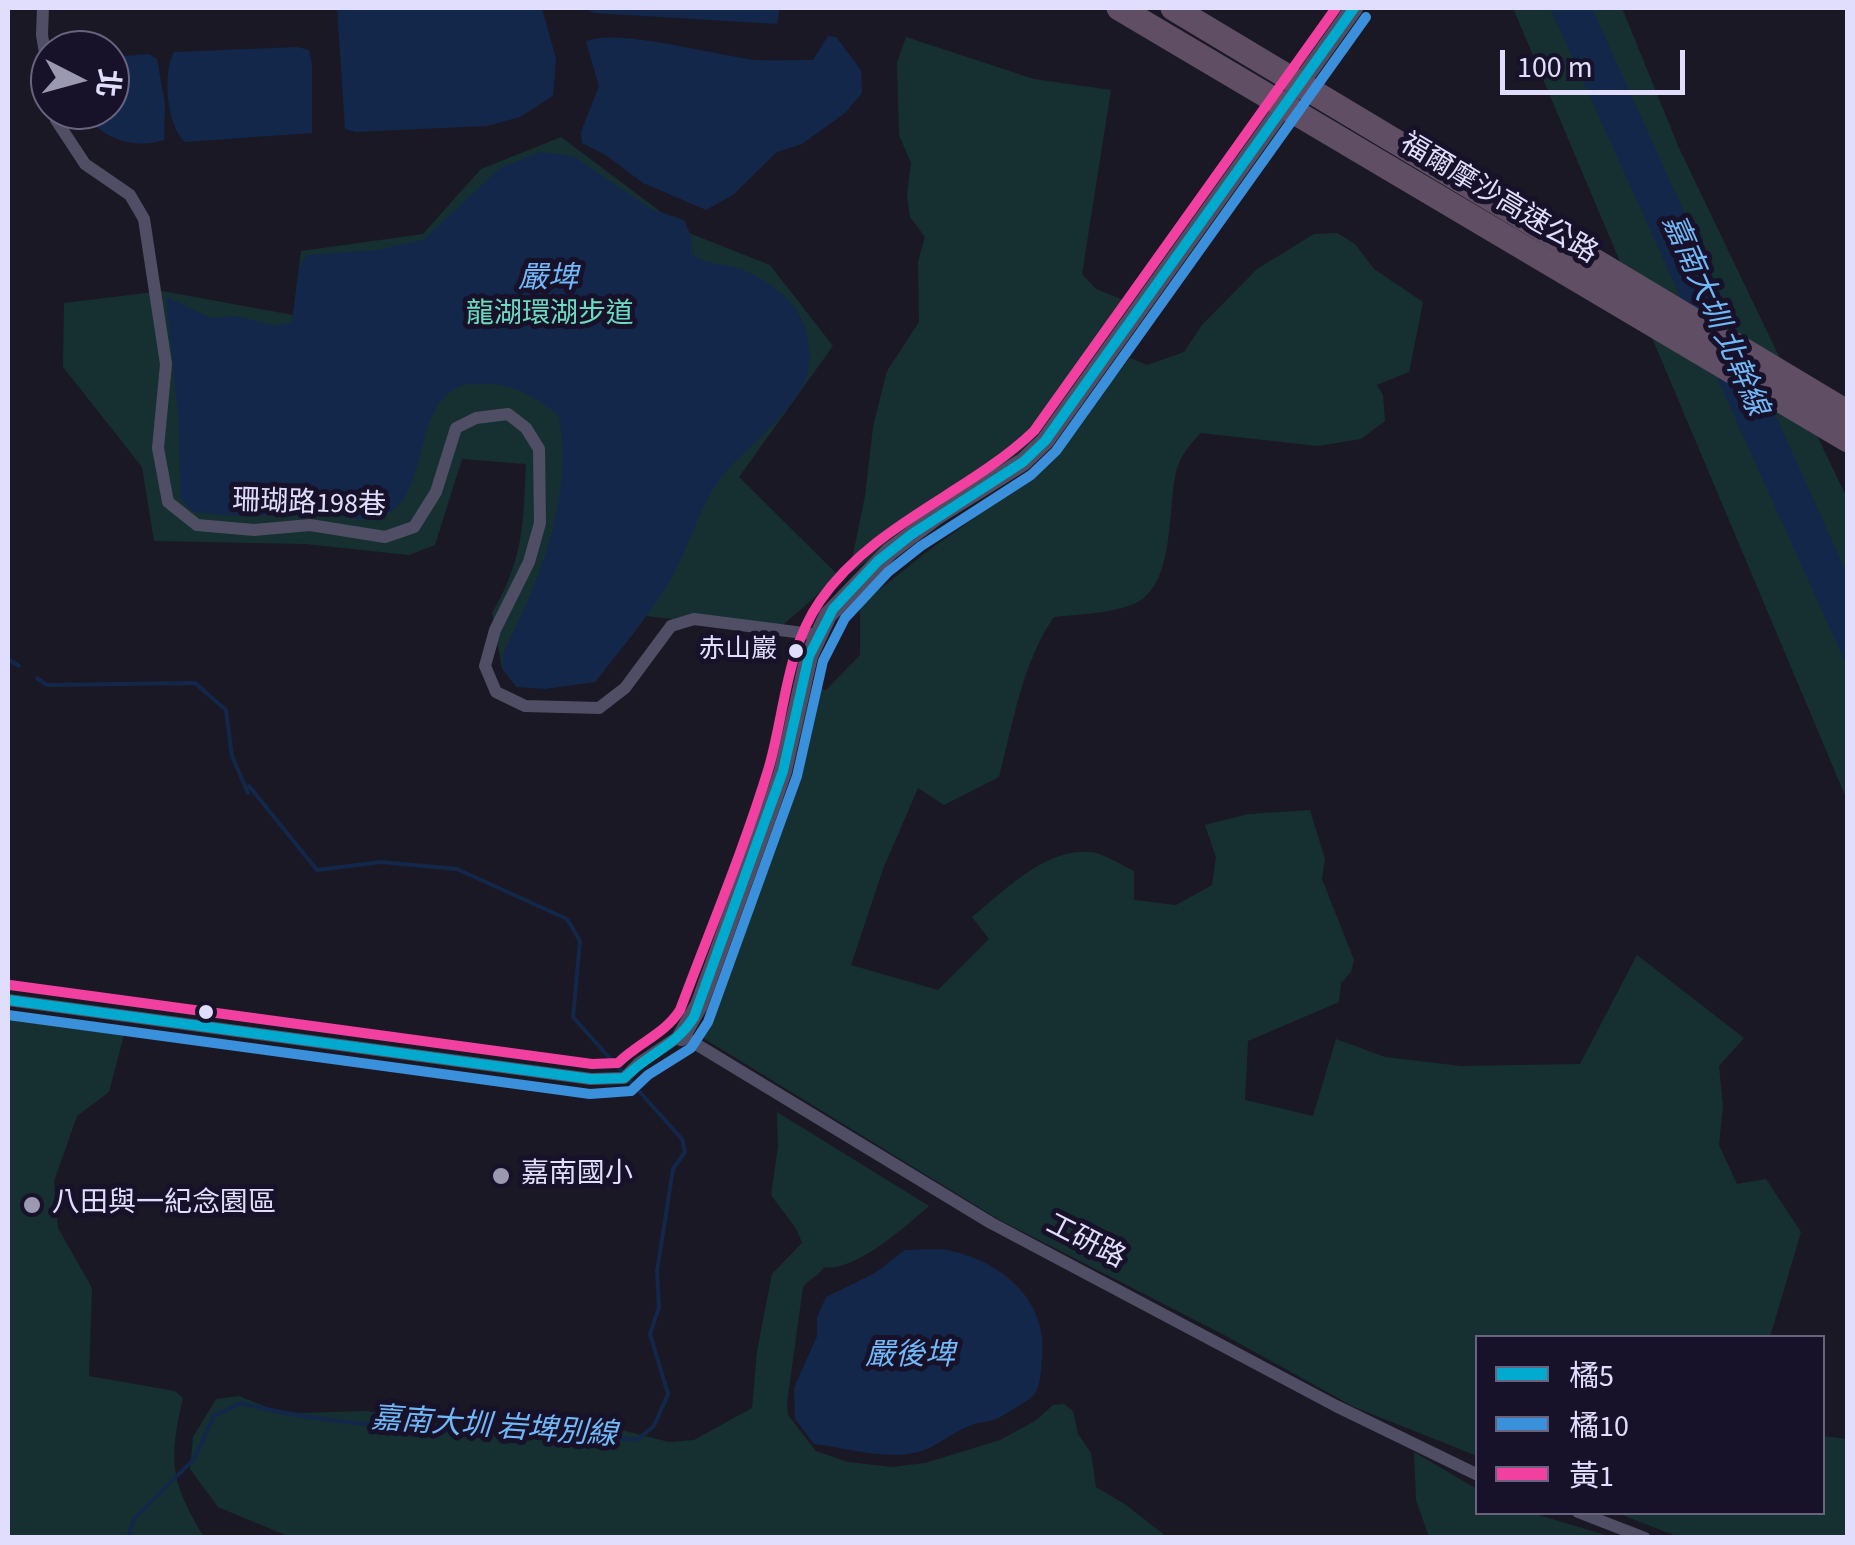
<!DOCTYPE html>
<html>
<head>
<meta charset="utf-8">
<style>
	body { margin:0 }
	#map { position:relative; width:1855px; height:1545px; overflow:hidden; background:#1a1824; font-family:"Source Sans 3","Noto Sans TC",sans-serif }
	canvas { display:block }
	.frame { position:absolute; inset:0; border:10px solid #e1ddfd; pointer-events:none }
	.legend { position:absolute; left:1475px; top:1335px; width:350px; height:180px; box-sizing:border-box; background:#17122a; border:2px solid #68637e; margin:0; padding:12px 18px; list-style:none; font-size:30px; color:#e1ddfd }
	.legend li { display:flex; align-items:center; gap:20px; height:50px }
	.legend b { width:50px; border:2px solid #68637e }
	.north { position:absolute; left:30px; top:30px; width:100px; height:100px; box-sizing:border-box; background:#17122a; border:2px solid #68637e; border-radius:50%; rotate:96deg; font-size:28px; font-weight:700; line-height:40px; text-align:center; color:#e1ddfd }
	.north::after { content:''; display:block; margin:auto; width:35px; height:45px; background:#9b98b1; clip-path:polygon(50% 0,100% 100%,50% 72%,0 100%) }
	.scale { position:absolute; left:1500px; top:50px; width:185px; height:45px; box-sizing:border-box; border:5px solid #e1ddfd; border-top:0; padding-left:12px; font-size:30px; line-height:35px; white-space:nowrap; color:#e1ddfd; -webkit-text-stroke:8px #17122a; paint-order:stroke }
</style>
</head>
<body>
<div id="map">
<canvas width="1855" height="1545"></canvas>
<div class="frame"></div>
<ul class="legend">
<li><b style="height:12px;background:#00a9ce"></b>橘5</li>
<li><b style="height:12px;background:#3a90db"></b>橘10</li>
<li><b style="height:12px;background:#f240a1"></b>黃1</li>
</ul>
<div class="north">北</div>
<div class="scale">100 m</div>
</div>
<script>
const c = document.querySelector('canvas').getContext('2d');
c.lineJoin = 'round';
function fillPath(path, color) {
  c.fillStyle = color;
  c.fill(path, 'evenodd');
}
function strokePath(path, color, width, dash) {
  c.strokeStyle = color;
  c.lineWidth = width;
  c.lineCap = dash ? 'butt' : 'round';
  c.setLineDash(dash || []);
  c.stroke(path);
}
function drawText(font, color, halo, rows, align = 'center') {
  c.font = font + ' "Source Sans 3","Noto Sans TC",sans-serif';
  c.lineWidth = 10;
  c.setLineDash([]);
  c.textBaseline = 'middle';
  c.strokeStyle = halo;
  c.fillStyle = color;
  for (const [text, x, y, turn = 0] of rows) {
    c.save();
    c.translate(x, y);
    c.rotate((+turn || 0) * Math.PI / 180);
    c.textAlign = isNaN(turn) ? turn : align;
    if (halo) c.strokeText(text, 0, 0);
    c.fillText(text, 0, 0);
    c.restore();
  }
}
fillPath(new Path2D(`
	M1513,8H1622L1679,148L1847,498V800Z
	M906,37L1034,79L1111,90L1082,274L1096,289L1131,303L1031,442L998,471L937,510L898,529L877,554L849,574L865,496L873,427L887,371L919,322L918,262L925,237L910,217L907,195L911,163L899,135L897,63Z
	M561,137L689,233L770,265L833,346L739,477L839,576L776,631L646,616L595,682L517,687L502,669L492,613C524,558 523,525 526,464L462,459L435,545L409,555L305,544L154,541L142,467L63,367L64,303L162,291L293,315L301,251L423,234L481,169Z
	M1337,233L1355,244L1374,269L1423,302L1409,372L1377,385L1383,395L1385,421L1361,439L1318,446L1201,433C1190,444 1180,456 1176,472C1167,509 1176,590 1131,605C1108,614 1078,614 1054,617C1022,663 1013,724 999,777L944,805L918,788L883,869L851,965L938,990L989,939L972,917C1003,892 1045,848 1090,852C1103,853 1121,865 1134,871V900L1176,905L1212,885L1216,857L1205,825L1249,814L1310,810L1325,859L1322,879L1354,960L1351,972L1341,983L1339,1002L1248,1041L1245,1100L1313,1116L1336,1039L1385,1057L1461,1066L1580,1064L1637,955L1744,1038L1719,1066L1723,1106L1719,1145L1737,1184L1766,1179L1801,1232L1770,1337L1478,1338L1477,1456L1354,1407L1226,1336L998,1219L700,1036L793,778L809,685L826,690L860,655V605L929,550L1036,475L1130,358L1147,365L1184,352L1202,325L1257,269L1314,234Z
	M8,1018L124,1035L109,1092L77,1116L54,1181L58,1228L92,1288L89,1376L175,1391L183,1398C168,1461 171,1482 204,1537H8Z
	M777,1112L929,1206C907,1225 854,1273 824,1267C819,1276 810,1278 803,1287L787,1403L788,1415L816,1451L848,1462L892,1467L925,1463L1000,1440L1035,1421L1053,1405L1064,1404L1073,1411L1078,1434L1091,1453L1096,1487L1126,1505L1167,1537H290L218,1507L190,1469L193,1437L216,1399L239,1396L269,1408L298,1413L367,1411L517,1438L549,1439L613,1428L669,1442L694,1440L752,1408L757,1351L772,1274L802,1243L797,1230L771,1195L778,1147Z
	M1823,1436L1847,1439V1537H1679L1617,1513L1822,1512Z
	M1414,1452L1477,1489L1478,1512L1532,1513L1612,1537H1429L1416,1500Z`), '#163031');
fillPath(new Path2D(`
	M337,8H542L556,59L553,96L520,117L487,126L356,132L345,129Z
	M585,8H780L777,24L594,13Z
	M1550,8H1592L1847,574V666Z
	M828,36L836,37L861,70L862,93L845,113L802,144L777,152L733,195L706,210L643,183L604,154L582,143L581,132L599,86L586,42C611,26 723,57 757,60C776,61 795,60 813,60Z
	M297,47L309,50L312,64V133L185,142C167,127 162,72 174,52Z
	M149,54L157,59L165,104L164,140C134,150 100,139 83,110H110V57Z
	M540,152L573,156L651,209L684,220L691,236L692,254C707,265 716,263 734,267C753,272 780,289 792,304C805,319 813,349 809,369C804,401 750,446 728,469C698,503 691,546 668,584C647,618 620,650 595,682L545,689L517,687L502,669L503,654C540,578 573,502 559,416C539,399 510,382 483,384C476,385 465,383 460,386C411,407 431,494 385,515C362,526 332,512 309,511C291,509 273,516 255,516C235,517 214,514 193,512L180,497L179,425L166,297L211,318L237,316L275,326L292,322L299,268L307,255L377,250L423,240L500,168Z
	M940,1249C996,1257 1049,1297 1042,1358C1041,1368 1041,1386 1034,1395C1032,1398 1000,1418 996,1419C989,1422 981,1422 974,1424C958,1429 943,1442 927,1449C893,1463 849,1448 814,1444L795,1419L794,1388L817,1336V1317L826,1297L875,1273L905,1250Z`), '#13274a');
strokePath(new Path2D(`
	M8,659L19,666
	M37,678L47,685L195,683L226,710L232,756L248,793
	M249,786L317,870L381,862L457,869L567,919L580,941L573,1017L623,1073
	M128,1538L134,1519L194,1459L214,1416L241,1403C364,1436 509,1427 637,1440L654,1426L668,1394L650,1334L659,1307L657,1271L673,1169L685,1152L682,1139L629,1080`), '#13274a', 4);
strokePath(new Path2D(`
	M43,8L42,35L50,83
	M54,110L56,120L85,164L130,195L144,219L166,364L158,448L168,502L197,525L254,530L310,525L385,537L414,527L436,492L456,428L476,418L508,414L526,428L539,449L540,523L529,562L495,630L485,666L496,692L525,706L599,708L625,688L671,626L694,619L819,635
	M8,1000L591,1079L624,1078L639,1063L681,1035L991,1223L1336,1406L1478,1475
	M1578,1512L1645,1538`), '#4f4e64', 12);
strokePath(new Path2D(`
	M681,1037L699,1005L771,806L783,771L809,656L828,615L890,551L938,515L1023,462L1045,441L1354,8`), '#4f4e64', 18);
strokePath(new Path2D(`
	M1119,8L1848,440
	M1173,8L1848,413`), '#5f4e64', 25);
strokePath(new Path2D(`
	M8,1000L591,1079L624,1078C649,1053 675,1047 694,1017L783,771L809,656L833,609L878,561L912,534L1023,462L1045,441L1354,8`), '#00a9ce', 10);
strokePath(new Path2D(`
	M8,1015L590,1094L631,1091L648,1075L691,1048L708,1022L797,776L823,661L845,618L888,572L921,546L1031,475L1056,451L1366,17`), '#3a90db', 10);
strokePath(new Path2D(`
	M10,985L592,1064L618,1063C638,1043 665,1034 680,1010C710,930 744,849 769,767C785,711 786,650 820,601C874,523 968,494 1034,431L1336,8`), '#f240a1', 10);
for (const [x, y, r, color] of [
	[796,651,9,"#e1ddfd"],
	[206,1012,9,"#e1ddfd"],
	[501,1176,10,"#9b98b1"],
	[32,1205,10,"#9b98b1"]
]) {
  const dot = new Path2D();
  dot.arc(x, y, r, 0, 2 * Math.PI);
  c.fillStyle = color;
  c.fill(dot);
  strokePath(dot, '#17122a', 4);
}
drawText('26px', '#e1ddfd', '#17122a', [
	["赤山巖",777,651]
], 'right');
drawText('28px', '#e1ddfd', '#17122a', [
	["福爾摩沙高速公路",1498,200,31],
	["珊瑚路198巷",309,505,2],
	["工研路",1085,1243,27]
]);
drawText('28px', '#6bdbc0', '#17122a', [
	["龍湖環湖步道",550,316]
]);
drawText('28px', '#e1ddfd', '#17122a', [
	["嘉南國小",521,1176],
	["八田與一紀念園區",52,1205]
], 'left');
drawText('italic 30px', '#70b8f8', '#17122a', [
	["嚴埤",548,280],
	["嘉南大圳 北幹線",1713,316,66],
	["嚴後埤",910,1357],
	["嘉南大圳 岩埤別線",494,1429,4]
]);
</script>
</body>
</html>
